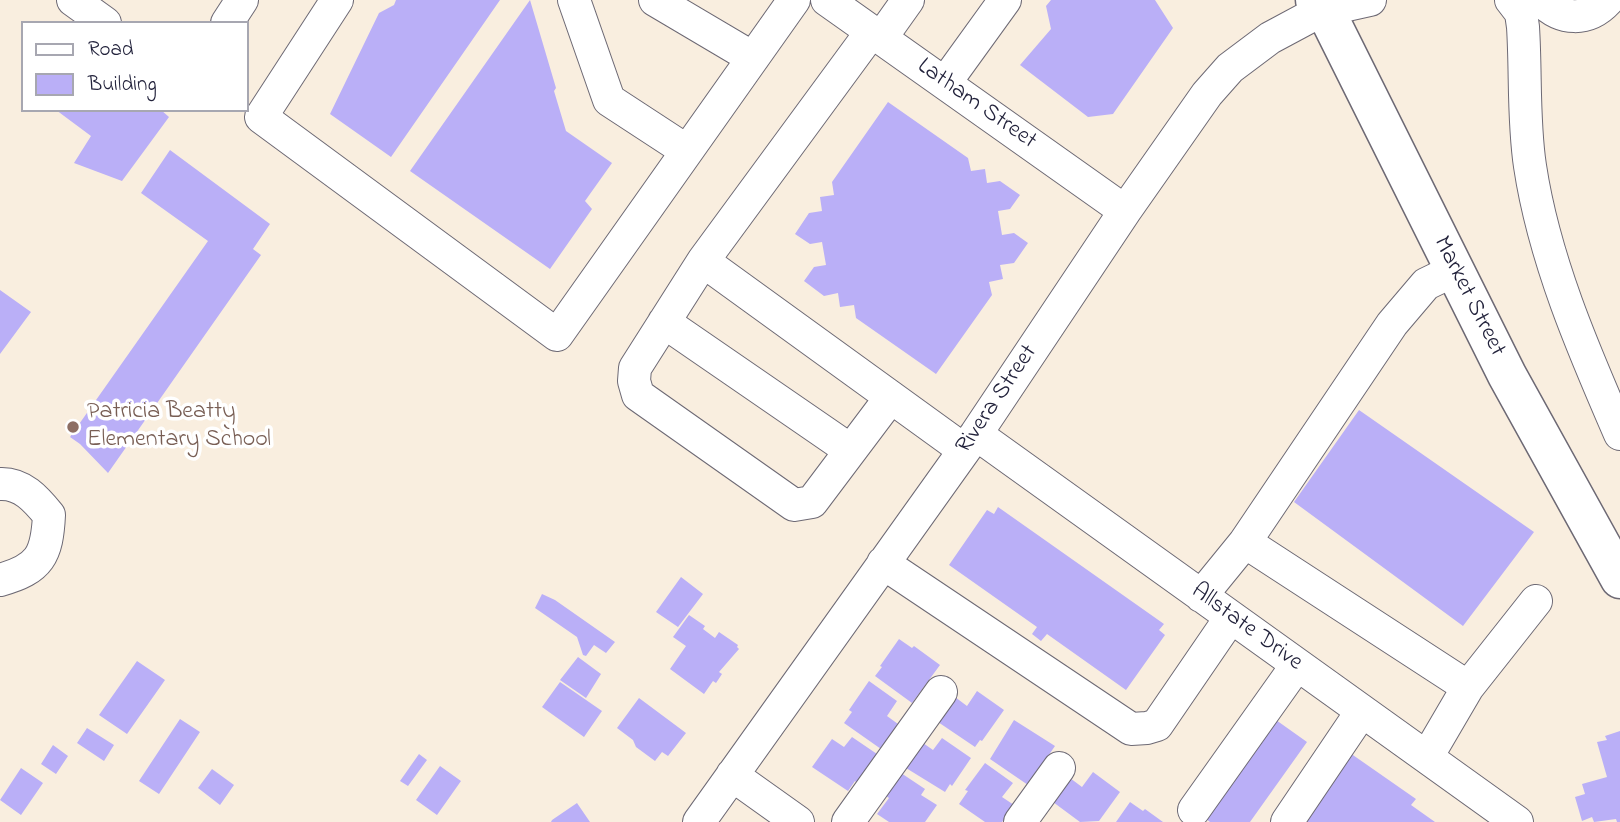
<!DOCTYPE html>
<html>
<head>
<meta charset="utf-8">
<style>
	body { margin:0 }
	#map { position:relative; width:1620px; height:822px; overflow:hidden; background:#f9eedf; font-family:"Indie Flower",sans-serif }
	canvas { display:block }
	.legend { position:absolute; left:21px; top:21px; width:228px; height:91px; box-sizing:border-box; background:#fff; border:2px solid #a7a7b1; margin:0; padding:9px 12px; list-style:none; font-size:21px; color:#22223b }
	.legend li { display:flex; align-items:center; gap:14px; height:35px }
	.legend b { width:35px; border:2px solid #a7a7b1 }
</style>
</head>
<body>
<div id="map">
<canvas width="1620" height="822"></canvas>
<ul class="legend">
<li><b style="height:9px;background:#fff"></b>Road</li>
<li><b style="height:19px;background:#baaff7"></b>Building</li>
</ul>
</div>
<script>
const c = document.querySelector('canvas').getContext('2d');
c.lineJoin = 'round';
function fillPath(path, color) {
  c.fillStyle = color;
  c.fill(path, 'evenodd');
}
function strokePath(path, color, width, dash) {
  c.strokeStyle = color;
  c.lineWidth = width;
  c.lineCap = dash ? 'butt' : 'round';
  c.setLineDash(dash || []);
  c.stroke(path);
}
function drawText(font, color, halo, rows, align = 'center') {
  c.font = font + ' "Indie Flower",sans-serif';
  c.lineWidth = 7;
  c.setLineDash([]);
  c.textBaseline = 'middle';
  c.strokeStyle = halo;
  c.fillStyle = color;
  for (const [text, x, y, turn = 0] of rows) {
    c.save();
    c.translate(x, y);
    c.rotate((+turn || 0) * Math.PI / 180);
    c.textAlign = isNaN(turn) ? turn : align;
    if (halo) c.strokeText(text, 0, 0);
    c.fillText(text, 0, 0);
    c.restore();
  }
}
fillPath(new Path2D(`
	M396,0H500L391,157L330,114L379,13L394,5Z
	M530,0L556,88L554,91L566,131L612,163L585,201L592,209L550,269L410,171Z
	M1051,0H1155L1173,28L1113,114L1088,117L1020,65L1051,29L1046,6Z
	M888,102L968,158L971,171L985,169L987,183L1000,181L1020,195L1010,209L998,211L1002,235L1014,233L1028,243L1014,263L1000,265L1003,279L989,282L992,295L936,374L856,318L854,305L840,307L838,293L824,296L804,281L814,267L826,265L822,242L810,244L795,234L809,213L822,211L820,197L834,195L832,182Z
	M56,110H161L169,117L122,181L74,163L91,136Z
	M170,150L270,224L253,249L261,255L108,473L80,444L70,437L208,241L141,193Z
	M0,290L31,312L0,354Z
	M1359,410L1534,532L1463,626L1294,502Z
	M998,507L1164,624L1159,630L1165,635L1126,690L1047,634L1041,641L1032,634L1037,627L949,565L987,510L994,514Z
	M681,577L703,594L678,627L656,612Z
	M542,594L555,600L615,642L606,653L594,645L586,656L583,655L577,637L535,608Z
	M689,615L705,626L703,629L715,638L719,632L738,645L737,647L739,649L719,672L722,674L716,683L713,681L704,694L670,669L686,646L673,637Z
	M899,639L912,648L914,646L940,665L912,703L875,676L882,667L880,666Z
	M578,657L601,674L586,698L560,680Z
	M137,661L165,680L127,734L99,715Z
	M869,681L897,701L887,716L898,724L881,749L844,723L852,712L849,710Z
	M560,682L602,711L584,737L542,707Z
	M977,691L1004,710L982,741L980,740L975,747L938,722L955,697L967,706Z
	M639,698L686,733L668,756L662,752L655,761L636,747L633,740L617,728Z
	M180,719L200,732L159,794L139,781Z
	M1014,720L1055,746L1028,785L990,759Z
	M1276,720L1307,742L1250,822H1210L1206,819Z
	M87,728L114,745L104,761L77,743Z
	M1620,731V822H1617L1616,819L1594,822L1592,817L1582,821L1575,797L1585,794L1582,784L1607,777L1597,742L1607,740L1605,736Z
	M852,737L877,754L857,783L855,781L848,791L812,767L832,739L844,747Z
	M942,738L971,758L952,786L950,784L945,792L906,768L923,743L933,750Z
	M53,745L68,756L56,774L41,764Z
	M1350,753L1416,799L1411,805L1435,822H1304Z
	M419,754L427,760L408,786L400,781Z
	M985,763L1013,783L1002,797L1014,805L1002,822H985L959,804L968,791L965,790Z
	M440,766L461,781L437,815L416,800Z
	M21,768L43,783L21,815L0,800Z
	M212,769L234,785L220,805L198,788Z
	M1093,772L1120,792L1099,821L1080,822L1053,802L1070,778L1082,787Z
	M901,773L925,789L921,795L937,805L925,822H889L877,814L889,798L886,796Z
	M1130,802L1143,811L1145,809L1163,822H1116Z
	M577,803L590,822H551L552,820Z`), '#baaff7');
const minor = new Path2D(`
	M73,0L105,23
	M337,0L261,117L557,335L794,0
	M574,0L609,100L687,151
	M655,0L753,58
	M827,0L1125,211
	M1511,0L1521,13L1523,27C1526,74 1523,120 1530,166C1544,259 1583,349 1620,434
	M1541,0C1561,21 1588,22 1608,0
	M1325,10L1370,0
	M227,23L242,0
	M872,31L703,261L964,450
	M881,38L908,0
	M945,83L1005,0
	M703,261L635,368L634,381L638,395L794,505L812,502L891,397
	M664,322L850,450
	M976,434L1517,822
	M0,484C22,483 36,499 49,515C47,555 40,569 0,580
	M883,563L1131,729L1147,728L1157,725L1231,617
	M1201,596L1245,542
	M1468,687L1536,601
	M1427,757L1468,687L1245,542L1392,324L1426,284L1455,270
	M732,775L798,822
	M1194,810L1297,665
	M699,822L976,434L1125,211L1207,94L1230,68L1270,38L1341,0
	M848,822L941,692
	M1020,822L1059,768
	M1287,822L1362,711`);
const major = new Path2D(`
	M1315,0L1325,10L1507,375L1620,579`);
strokePath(minor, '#6d6974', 34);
strokePath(major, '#6d6974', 41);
strokePath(minor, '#fff', 32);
strokePath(major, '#fff', 38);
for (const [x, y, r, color] of [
	[73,427,7,"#8d6e63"]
]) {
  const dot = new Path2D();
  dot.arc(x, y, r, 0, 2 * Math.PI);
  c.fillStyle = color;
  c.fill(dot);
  strokePath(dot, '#fff', 2.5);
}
drawText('24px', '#22223b', '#fff', [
	["Latham Street",976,105,35],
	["Market Street",1468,297,63],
	["Rivera Street",998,400,-56],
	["Allstate Drive",1246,628,36]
]);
drawText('24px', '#785e54', '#fff', [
	["Patricia Beatty",87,413],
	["Elementary School",87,441]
], 'left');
</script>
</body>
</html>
